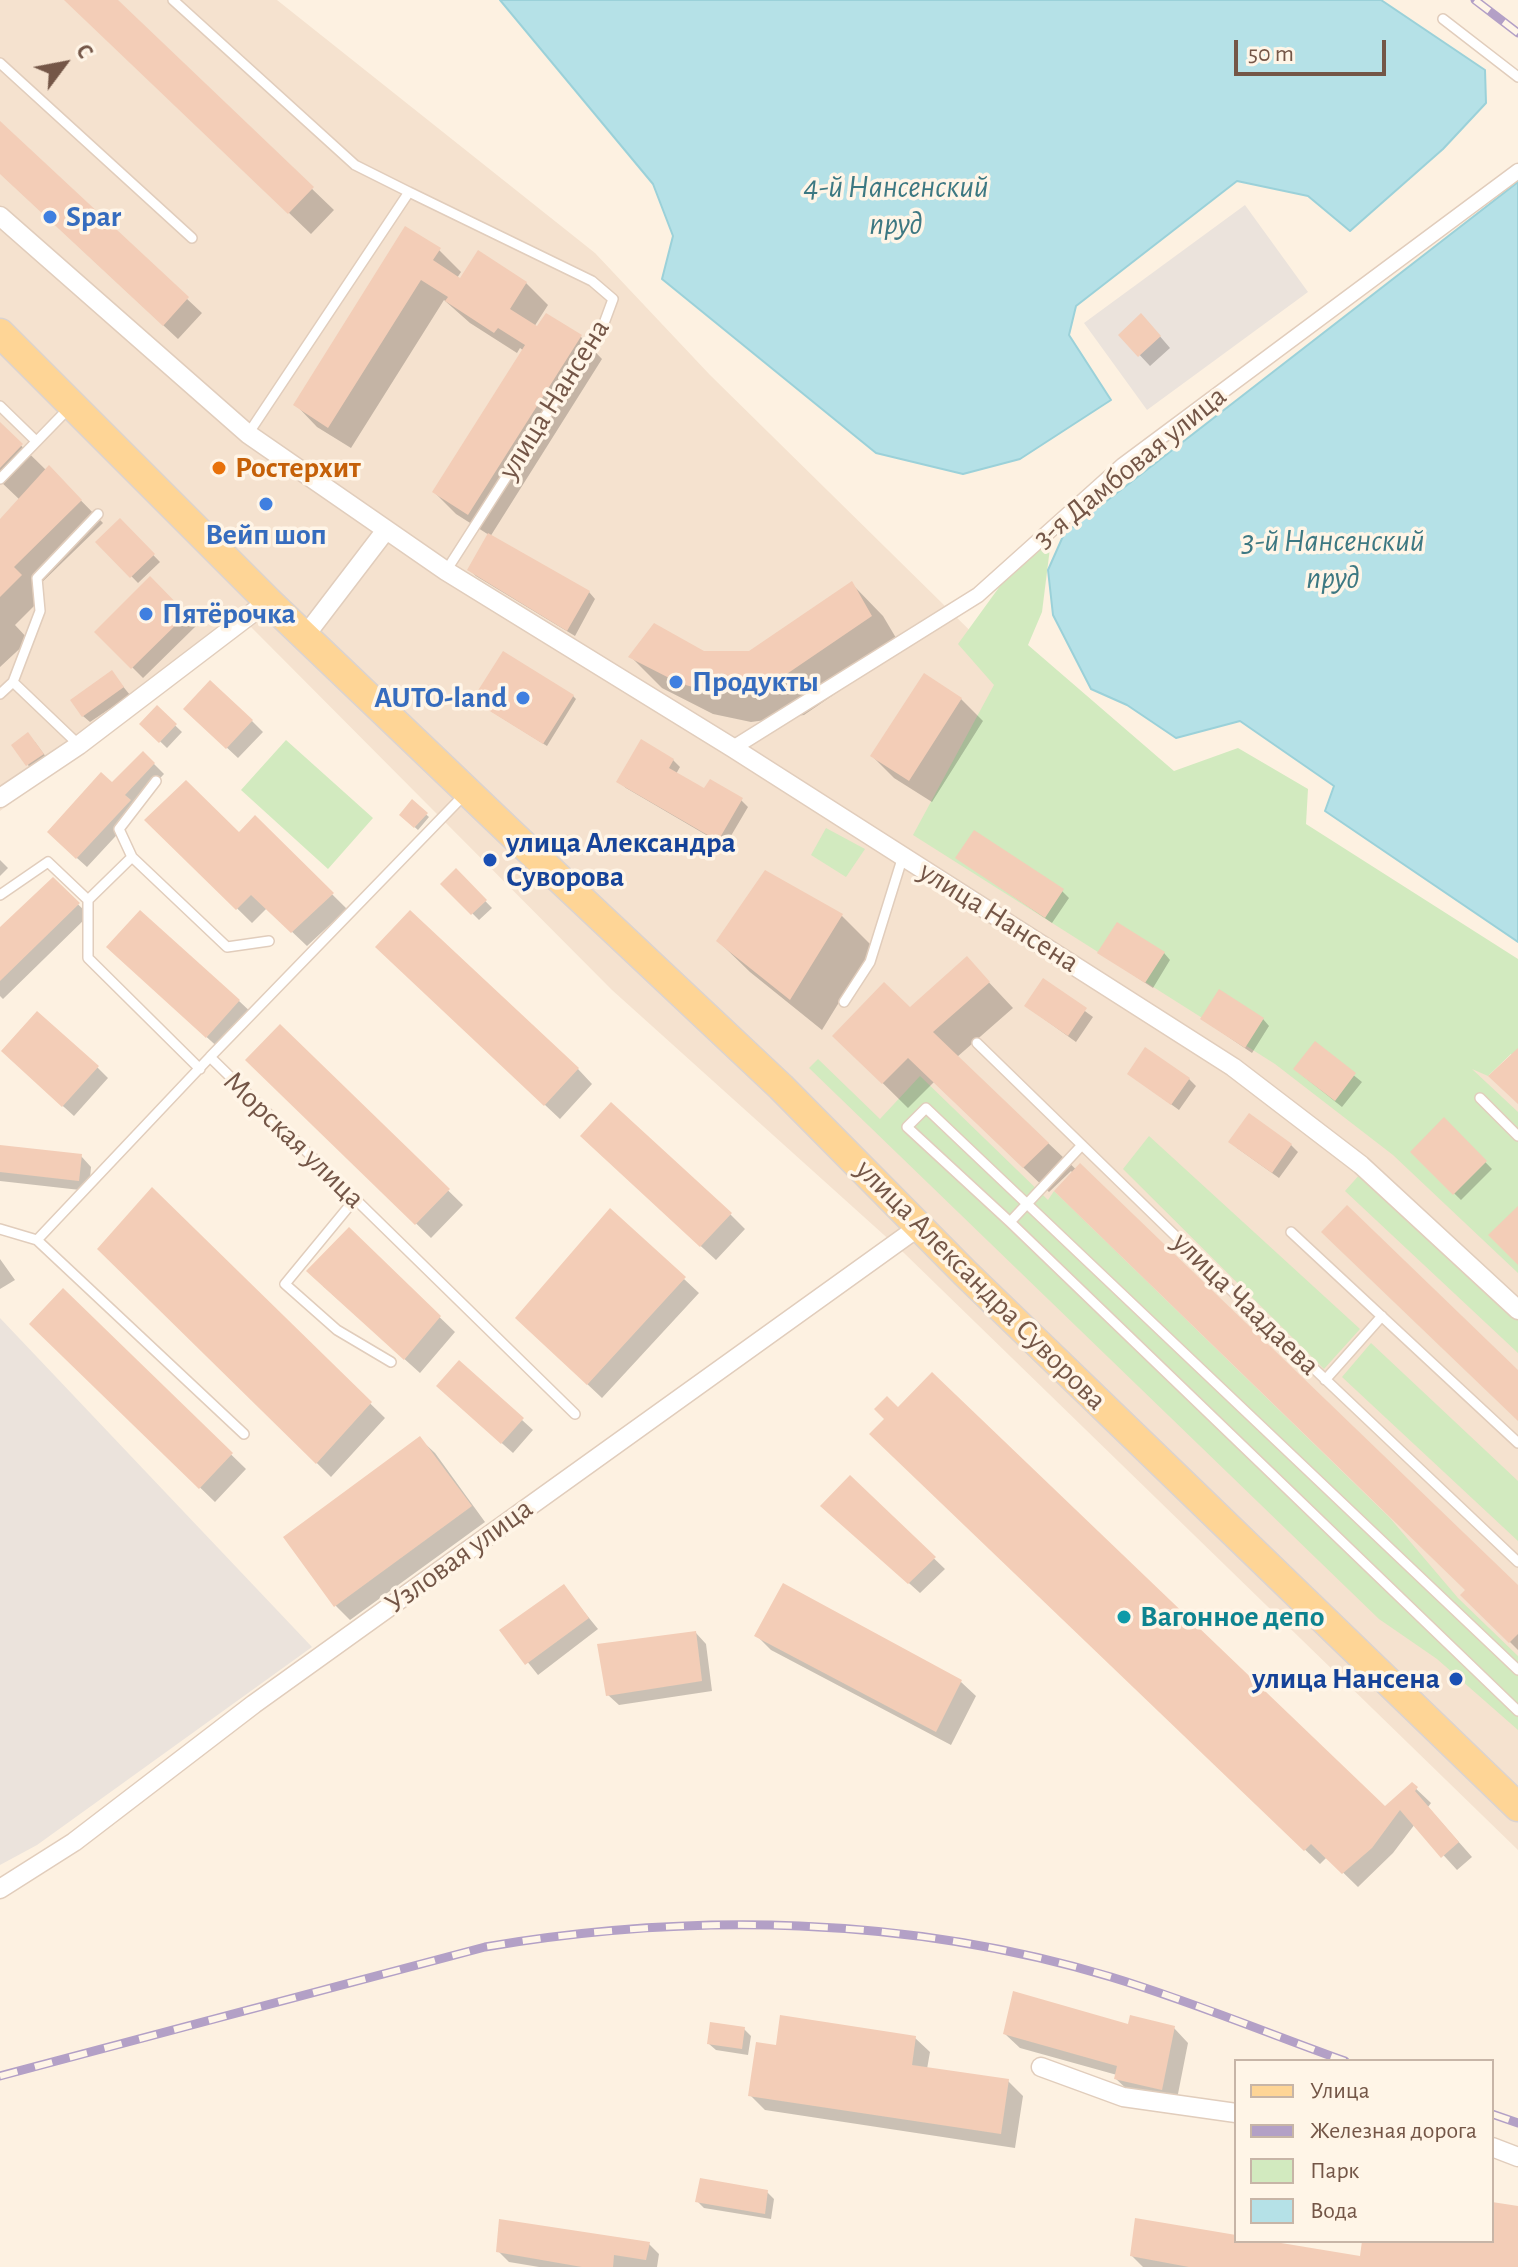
<!DOCTYPE html>
<html>
<head>
<meta charset="utf-8">
<style>
	body { margin:0 }
	#map { position:relative; width:1518px; height:2267px; overflow:hidden; background:#fdf1e1; font-family:"Alegreya Sans",sans-serif }
	canvas { display:block }
	.legend { position:absolute; left:1234px; top:2059px; width:260px; height:184px; box-sizing:border-box; background:#fff5e7; border:2px solid #c7b5a7; margin:0; padding:10px 14px; list-style:none; font-size:24px; color:#745647 }
	.legend li { display:flex; align-items:center; gap:16px; height:40px }
	.legend b { width:40px; border:2px solid #c7b5a7 }
	.north { position:absolute; left:24px; top:24px; width:80px; height:80px; -webkit-text-stroke:6px #fff5e7; paint-order:stroke; rotate:58deg; font-size:22px; font-weight:700; line-height:32px; text-align:center; color:#745647 }
	.north::after { content:''; display:block; margin:auto; width:28px; height:36px; background:#745647; clip-path:polygon(50% 0,100% 100%,50% 72%,0 100%) }
	.scale { position:absolute; left:1234px; top:40px; width:152px; height:36px; box-sizing:border-box; border:4px solid #745647; border-top:0; padding-left:10px; font-size:24px; line-height:28px; white-space:nowrap; color:#745647; -webkit-text-stroke:6px #fff5e7; paint-order:stroke }
</style>
</head>
<body>
<div id="map">
<canvas width="1518" height="2267"></canvas>
<ul class="legend">
<li><b style="height:10px;background:#fed596"></b>Улица</li>
<li><b style="height:10px;background:#b3a0c6"></b>Железная дорога</li>
<li><b style="height:22px;background:#d2eabf"></b>Парк</li>
<li><b style="height:22px;background:#b5e1e7"></b>Вода</li>
</ul>
<div class="north">С</div>
<div class="scale">50 m</div>
</div>
<script>
const c = document.querySelector('canvas').getContext('2d');
c.lineJoin = 'round';
function fillPath(path, color) {
  c.fillStyle = color;
  c.fill(path, 'evenodd');
}
function strokePath(path, color, width, dash) {
  c.strokeStyle = color;
  c.lineWidth = width;
  c.lineCap = dash ? 'butt' : 'round';
  c.setLineDash(dash || []);
  c.stroke(path);
}
function drawText(font, color, halo, rows, align = 'center') {
  c.font = font + ' "Alegreya Sans",sans-serif';
  c.lineWidth = 7;
  c.setLineDash([]);
  c.textBaseline = 'middle';
  c.strokeStyle = halo;
  c.fillStyle = color;
  for (const [text, x, y, turn = 0] of rows) {
    c.save();
    c.translate(x, y);
    c.rotate((+turn || 0) * Math.PI / 180);
    c.textAlign = isNaN(turn) ? turn : align;
    if (halo) c.strokeText(text, 0, 0);
    c.fillText(text, 0, 0);
    c.restore();
  }
}
fillPath(new Path2D(`
	M0,0H277L595,253L710,375L1005,665L1518,1099V1850L904,1253L612,990L250,626L0,811Z`), '#f5e2cf');
fillPath(new Path2D(`
	M1245,205L1308,292L1147,410L1084,323Z
	M0,1318L312,1647L37,1845L0,1865Z`), '#ebe3dc');
fillPath(new Path2D(`
	M1053,524L1042,612L1028,645L1174,771L1238,748L1308,789L1306,824L1518,959V1060L1511,1054L1488,1076L1472,1069L1518,1112V1273L1393,1155L1275,1064L913,835L994,685L958,644L1021,557Z
	M286,740L373,818L328,869L241,790Z
	M826,828L865,849L846,877L811,855Z
	M818,1059L880,1119L920,1076L1048,1200L1054,1191L1390,1518L1458,1598L1518,1656V1730L1437,1659L1379,1619L809,1068Z
	M1149,1136L1360,1329L1324,1369L1123,1169Z
	M1361,1173L1518,1319V1353L1345,1191Z
	M1371,1343L1518,1481V1541L1342,1377Z`), '#d2eabf');
const water = new Path2D(`
	M500,0H1381L1485,70L1486,103L1443,149L1350,231L1308,196L1237,181L1076,306L1069,335L1111,400L1020,459L963,474L876,453L662,279L673,236L653,184Z
	M1518,182V942L1325,811L1334,786L1240,721L1176,738L1127,705L1091,689L1053,615L1048,570L1064,534Z`);
fillPath(water, '#b5e1e7');
strokePath(water, '#9bd1d9', 2);
fillPath(new Path2D(`
	M67,0H115L334,210L311,234Z
	M0,124L202,313L178,339L0,173Z
	M439,250L461,272L457,278L526,283L548,305L534,327L581,337L602,359L490,537L589,592L595,599L575,636L476,576L470,570L489,535L456,514L434,492L524,351L520,348L517,353L470,323L444,300L351,448L317,427L296,405Z
	M1152,327L1170,348L1150,366L1121,335Z
	M0,425L47,471L49,468L103,523L34,590L42,598L15,625L29,640L0,667V521L20,500L0,481Z
	M120,521L160,562L138,583L98,542Z
	M150,579L196,626L143,678L97,632Z
	M852,584L883,616L902,648L804,715L751,722L713,714L662,688L631,657L750,653Z
	M112,673L130,695L90,722L83,716Z
	M924,675L961,699L983,721L932,802L894,778L872,756Z
	M573,696L576,699L547,746L478,703Z
	M157,708L182,732L167,748L142,724Z
	M197,720L252,721L263,732L238,758Z
	M35,742L49,761L34,772L28,765Z
	M143,753L164,774L134,806L139,811L87,867L59,842Z
	M673,760L680,767L676,774L705,791L741,800L748,807L725,846L626,788L619,782Z
	M412,802L429,817L418,830L401,815Z
	M255,818L347,909L307,946L267,908L252,923L147,820L239,835Z
	M958,858L1062,891L1069,898L1052,923Z
	M0,860L8,868L0,876Z
	M456,871L492,908L479,920L443,884Z
	M53,880L89,915L3,999L0,996V930Z
	M842,916L873,947L822,1030L750,972L718,941Z
	M1100,953H1164L1170,960L1153,988Z
	M967,959L1013,1008L957,1057L1518,1587V1650L1463,1595L1467,1590L1071,1171L1049,1192L934,1082L908,1108L835,1036L910,1010Z
	M124,962L239,1001L254,1015L222,1051Z
	M392,962L578,1069L592,1084L560,1119Z
	M1044,981L1093,1017L1076,1042L1026,1006Z
	M1202,1019H1263L1269,1026L1252,1053Z
	M280,1027L463,1205L431,1238L248,1060Z
	M1315,1044L1362,1082L1342,1107L1303,1076Z
	M14,1062L97,1067L108,1078L74,1116Z
	M1129,1074L1189,1079L1196,1086L1179,1110Z
	M1444,1120L1492,1169L1461,1200L1412,1152Z
	M1291,1145L1298,1152L1279,1178L1237,1148Z
	M0,1147L81,1156L91,1167L89,1191L0,1181Z
	M597,1151L730,1214L745,1229L716,1260Z
	M152,1190L385,1418L331,1477L100,1249Z
	M349,1230L455,1332L420,1373L323,1286Z
	M0,1259L15,1280L0,1289Z
	M684,1279L699,1293L602,1398L532,1332Z
	M63,1291L246,1469L215,1502L31,1324Z
	M450,1397L522,1420L533,1430L513,1453Z
	M420,1439L435,1453L485,1522L350,1620L336,1606L286,1537Z
	M886,1448L1385,1809L1412,1785L1431,1803L1428,1807L1472,1857L1457,1870L1415,1824L1393,1853L1358,1887L1327,1857L1320,1864Z
	M850,1478L945,1569L920,1593L834,1516Z
	M563,1586L598,1629L538,1675L502,1630Z
	M783,1586L961,1682L976,1696L951,1745L771,1650L757,1636Z
	M696,1633L706,1644L712,1691L619,1705L608,1695Z
	M1130,2026L1174,2028L1188,2043L1176,2104L1131,2093L1116,2079L1117,2075L1020,2048L1005,2034Z
	M744,2029L751,2036L748,2055L716,2050L709,2044Z
	M915,2038L930,2052L927,2069L1008,2081L1023,2096L1015,2148L765,2110L750,2095L778,2048Z
	M767,2192L774,2199L771,2219L704,2208L697,2201Z
	M1492,2204L1518,2208V2267H1143L1132,2256L1236,2237V2241H1257L1362,2259L1364,2241H1492Z
	M649,2244L659,2254L657,2267H539L509,2262L498,2251Z`), '#0003');
fillPath(new Path2D(`
	M64,0H118L314,187L288,214Z
	M0,121L189,297L163,326L0,174Z
	M405,226L441,248L433,260L460,278L478,250L527,282L510,309L537,326L546,313L582,335L468,515L432,492L525,345L498,328L494,333L445,301L448,297L421,280L328,428L293,405Z
	M1141,313L1161,336L1138,357L1118,335Z
	M0,422L23,444L0,468Z
	M49,465L82,500L14,567L22,575L0,597V519Z
	M120,518L155,554L130,578L95,542Z
	M488,533L590,591L567,631L467,570Z
	M150,576L187,614L131,669L94,632Z
	M852,581L872,616L772,684L719,691L696,688L679,683L628,657L654,623L704,651H749Z
	M503,651L574,695L543,744L472,700Z
	M112,670L124,687L82,717L70,700Z
	M924,673L962,698L909,781L870,756Z
	M210,680L253,720L226,749L183,709Z
	M157,705L177,724L159,743L139,724Z
	M28,732L44,754L26,766L11,745Z
	M641,739L674,759L669,768L704,788L710,779L743,798L718,841L616,782Z
	M143,751L155,763L125,795L131,800L76,859L47,832L101,772L112,782Z
	M186,780L239,832L255,815L334,893L291,933L251,895L236,910L144,820Z
	M412,799L428,813L414,828L399,815Z
	M974,830L1064,889L1045,918L955,858Z
	M456,868L487,900L471,915L440,884Z
	M765,870L843,914L790,1000L716,941Z
	M53,877L80,903L0,981V927Z
	M140,910L240,1000L206,1038L106,947Z
	M410,910L579,1068L544,1106L375,947Z
	M1117,922L1165,952L1145,983L1097,953Z
	M967,956L990,982L933,1032L1049,1143L1023,1168L908,1058L882,1084L832,1036L884,982L910,1007Z
	M1043,978L1087,1008L1068,1036L1024,1006Z
	M1219,989L1264,1018L1245,1048L1200,1019Z
	M37,1011L99,1066L62,1107L1,1051Z
	M280,1024L450,1189L415,1225L245,1060Z
	M1315,1041L1356,1073L1335,1101L1293,1069Z
	M1145,1047L1190,1078L1171,1105L1127,1074Z
	M1518,1048V1104L1488,1076Z
	M611,1102L732,1213L700,1247L580,1136Z
	M1249,1113L1292,1144L1272,1173L1228,1142Z
	M1444,1117L1487,1161L1453,1195L1410,1152Z
	M0,1145L82,1154L79,1181L0,1172Z
	M1080,1163L1518,1585V1634L1509,1643L1460,1595L1465,1590L1054,1191Z
	M152,1187L372,1402L316,1464L97,1249Z
	M1347,1205L1518,1370V1421L1321,1232Z
	M1518,1206V1265L1488,1235Z
	M610,1208L686,1277L587,1385L515,1318Z
	M349,1227L441,1316L404,1360L306,1271Z
	M63,1288L233,1453L199,1489L29,1324Z
	M459,1360L524,1418L501,1444L436,1386Z
	M932,1372L1385,1806L1412,1782L1418,1787L1415,1791L1459,1842L1441,1858L1400,1810L1372,1848L1342,1874L1311,1844L1304,1851L869,1434L884,1419L874,1409L887,1396L898,1407Z
	M420,1436L472,1506L334,1607L283,1537Z
	M850,1475L936,1557L908,1584L820,1506Z
	M783,1583L962,1680L936,1732L754,1636Z
	M564,1584L589,1618L525,1665L499,1630Z
	M696,1631L702,1681L606,1696L597,1644Z
	M1013,1991L1128,2024L1130,2015L1175,2026L1162,2090L1114,2079L1117,2066L1003,2034Z
	M780,2015L916,2036L912,2065L1009,2079L1001,2134L748,2096L756,2042L776,2045Z
	M710,2022L745,2027L742,2049L707,2044Z
	M700,2178L768,2190L765,2214L695,2202Z
	M1492,2202L1518,2206V2267H1189L1130,2256L1135,2218L1236,2235V2241H1269L1360,2256L1362,2241H1492Z
	M499,2219L650,2242L646,2260L614,2255L613,2267H582L496,2252Z`), '#f3cdb7');
const service = new Path2D(`
	M173,0L355,165L409,192
	M1443,19L1518,77
	M0,63L192,238
	M0,406L36,441
	M248,434L409,192L592,281L613,299L603,326L446,571
	M0,479L70,407
	M0,694L13,682
	M79,745L13,682L40,611L37,578L98,514
	M156,781L119,829L132,857L88,900V958L200,1069
	M465,794L210,1057L575,1414
	M132,857L227,947L269,941
	M0,895L48,862L88,900
	M844,1002L870,962L903,856
	M977,1043L1230,1289L1518,1562
	M1480,1098L1518,1136
	M355,1199L285,1284L337,1330L391,1362
	M1010,1222L1082,1145
	M0,1229L37,1240L244,1434
	M1291,1232L1518,1443
	M37,1240L210,1057
	M1325,1380L1382,1316
	M1518,1670L926,1108L907,1127L1010,1222L1518,1711`);
const pedestrian = new Path2D(`
	M733,748L978,595L1123,465L1518,171`);
const minor = new Path2D(`
	M0,216L248,434L446,571L733,748L1233,1067L1361,1165L1518,1310
	M305,636L386,530
	M0,798L79,745L268,601
	M0,1889L74,1842L254,1704L920,1226
	M1041,2067L1123,2097L1236,2113
	M1492,2147L1518,2157`);
const primary = new Path2D(`
	M0,333L268,601L514,836L781,1087L965,1273L1518,1807`);
strokePath(service, '#e1cdbc', 12);
strokePath(pedestrian, '#e1cdbc', 17);
strokePath(minor, '#e1cdbc', 21);
strokePath(primary, '#dbd3cf', 31);
strokePath(service, '#fff', 9);
strokePath(pedestrian, '#fff', 14);
strokePath(minor, '#fff', 18);
strokePath(primary, '#fed596', 28);
const rail = new Path2D(`
	M1475,0L1518,33
	M0,2076L485,1947C692,1912 908,1916 1111,1977C1190,2001 1267,2033 1345,2061
	M1492,2114L1518,2123`);
strokePath(rail, '#b3a0c6', 9);
strokePath(rail, '#fff5e7', 6, [18]);
for (const [x, y, r, color] of [
	[50,217,8,"#3f7fe0"],
	[219,468,8,"#e8710a"],
	[266,504,8,"#3f7fe0"],
	[146,614,8,"#3f7fe0"],
	[676,682,8,"#3f7fe0"],
	[523,698,8,"#3f7fe0"],
	[490,860,8,"#1a4fb4"],
	[1124,1617,8,"#0f9aa8"],
	[1456,1679,8,"#1a4fb4"]
]) {
  const dot = new Path2D();
  dot.arc(x, y, r, 0, 2 * Math.PI);
  c.fillStyle = color;
  c.fill(dot);
  strokePath(dot, '#fff5e7', 3);
}
drawText('bold 30px', '#366cbe', '#fff5e7', [
	["Spar",66,217],
	["Вейп шоп",266,535,"center"],
	["Пятёрочка",162,614],
	["Продукты",692,682],
	["AUTO-land",507,698,"right"]
], 'left');
drawText('30px', '#745647', '#fff5e7', [
	["улица Нансена",554,399,-58],
	["3-я Дамбовая улица",1130,467,-39],
	["улица Нансена",999,917,32],
	["Морская улица",294,1140,44],
	["улица Александра Суворова",981,1285,45],
	["улица Чаадаева",1246,1304,44],
	["Узловая улица",459,1556,-36]
]);
drawText('bold 30px', '#c56008', '#fff5e7', [
	["Ростерхит",235,468]
], 'left');
drawText('bold 30px', '#164399', '#fff5e7', [
	["улица Александра",506,843],
	["Суворова",506,877],
	["улица Нансена",1440,1679,"right"]
], 'left');
drawText('bold 30px', '#0d838f', '#fff5e7', [
	["Вагонное депо",1140,1617]
], 'left');
drawText('italic 32px', '#3d7882', '#fff5e7', [
	["4-й Нансенский",896,187],
	["пруд",896,224],
	["3-й Нансенский",1333,541],
	["пруд",1333,578]
]);
</script>
</body>
</html>
